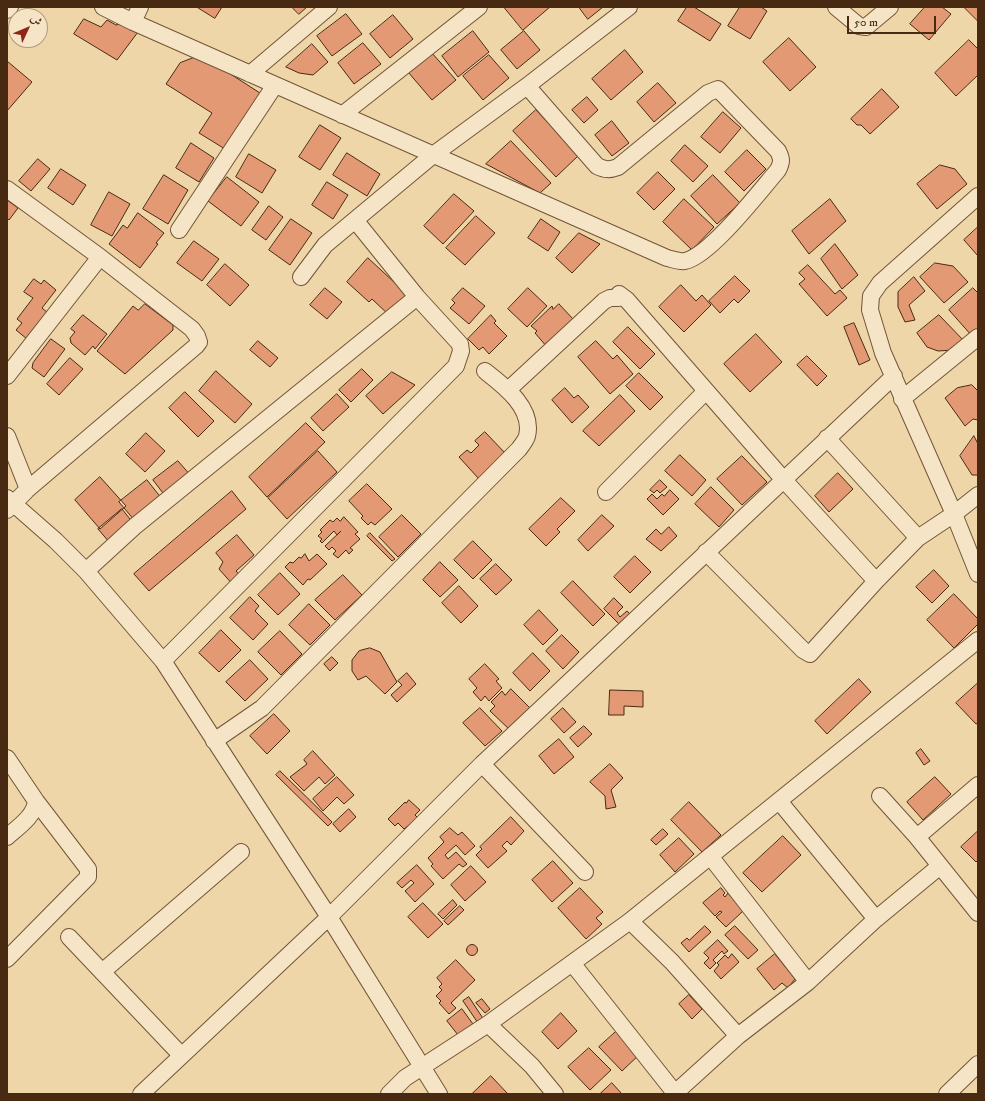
<!DOCTYPE html>
<html>
<head>
<meta charset="utf-8">
<style>
	body { margin:0 }
	#map { position:relative; width:985px; height:1101px; overflow:hidden; background:#efd6a8; font-family:"IM FELL DW Pica",Amiri,serif }
	canvas { display:block }
	.frame { position:absolute; inset:0; border:8px solid #482a12; pointer-events:none }
	.north { position:absolute; left:8px; top:8px; width:40px; height:40px; box-sizing:border-box; background:#f5e4c6; border:1px solid #b09a7e; border-radius:50%; rotate:46deg; font-size:11px; font-weight:700; line-height:16px; text-align:center; color:#482a12 }
	.north::after { content:''; display:block; margin:auto; width:14px; height:18px; background:#8f2418; clip-path:polygon(50% 0,100% 100%,50% 72%,0 100%) }
	.scale { position:absolute; left:847px; top:16px; width:89px; height:18px; box-sizing:border-box; border:2px solid #482a12; border-top:0; padding-left:5px; font-size:12px; line-height:14px; white-space:nowrap; color:#482a12; -webkit-text-stroke:3px #f5e4c6; paint-order:stroke }
</style>
</head>
<body>
<div id="map">
<canvas width="985" height="1101"></canvas>
<div class="frame"></div>
<div class="north">ش</div>
<div class="scale">50 m</div>
</div>
<script>
const c = document.querySelector('canvas').getContext('2d');
c.lineJoin = 'round';
function fillPath(path, color) {
  c.fillStyle = color;
  c.fill(path, 'evenodd');
}
function strokePath(path, color, width, dash) {
  c.strokeStyle = color;
  c.lineWidth = width;
  c.lineCap = dash ? 'butt' : 'round';
  c.setLineDash(dash || []);
  c.stroke(path);
}
const building = new Path2D(`
	M197,7H222L215,18Z
	M292,7H307L299,14Z
	M504,7H550L523,30Z
	M579,7H603L588,19Z
	M687,7H694L721,24L710,41L678,21Z
	M740,7H761L767,11L750,39L728,26Z
	M925,7H942L951,14L929,40L910,24Z
	M964,7H978V21Z
	M346,14L362,34L332,56L317,36Z
	M393,15L413,39L390,58L370,34Z
	M84,19L101,27L107,20L116,25L124,23L138,32L117,60L74,34Z
	M473,31L489,52L458,77L442,56Z
	M524,31L540,50L517,69L501,50Z
	M789,38L816,67L790,91L763,62Z
	M969,40L978,49V75L956,96L935,73Z
	M363,43L381,64L354,84L338,63Z
	M312,44L328,62L313,75L299,73L286,67Z
	M625,50L643,72L611,100L592,79Z
	M431,52L456,80L432,100L408,72Z
	M201,55L260,93L225,149L199,133L212,113L166,84L180,63Z
	M489,55L509,78L483,100L463,76Z
	M7,61L32,82L7,111Z
	M658,83L676,103L654,122L637,102Z
	M882,89L899,107L870,134L861,125H857L851,119Z
	M587,97L598,110L584,123L572,110Z
	M536,110L579,155L556,177L513,131Z
	M723,112L741,128L720,153L701,137Z
	M612,121L629,143L612,156L595,135Z
	M320,125L341,138L320,170L299,157Z
	M511,141L551,183L540,193L486,164Z
	M191,143L214,158L199,182L176,168Z
	M685,145L708,166L693,182L671,161Z
	M747,150L766,169L744,191L725,172Z
	M347,153L380,174L367,196L333,175Z
	M249,154L276,170L262,193L236,177Z
	M38,159L50,169L31,191L19,181Z
	M940,165L955,169L967,184L937,209L917,184Z
	M61,169L86,185L73,205L48,188Z
	M658,172L675,189L654,210L637,193Z
	M164,175L188,190L168,224L143,209Z
	M713,175L740,203L717,224L691,196Z
	M227,177L259,202L241,226L208,201Z
	M327,182L348,195L333,219L312,205Z
	M109,192L130,204L112,236L91,225Z
	M454,194L474,211L443,244L424,226Z
	M684,199L714,227L692,250L663,222Z
	M830,199L846,221L809,254L792,231Z
	M7,200L18,208L9,220L7,218Z
	M269,206L283,217L266,240L252,230Z
	M138,213L164,233L156,243L158,244L140,268L109,244L123,225L127,228Z
	M476,216L495,233L465,265L446,248Z
	M291,219L312,233L290,265L269,250Z
	M541,219L560,232L548,251L528,238Z
	M978,227V256L964,240Z
	M579,233L600,244L572,273L556,258Z
	M194,241L219,259L202,281L177,263Z
	M835,244L858,275L842,289L821,259Z
	M368,258L409,296L390,316L372,299L369,302L347,282Z
	M935,263L953,266L968,282L944,303L920,277Z
	M225,264L249,285L230,306L207,285Z
	M808,265L835,294L840,290L847,298L827,316L799,284L805,279L799,273Z
	M735,276L750,291L738,303L734,299L720,313L709,301Z
	M914,277L925,291L909,305L915,320L905,322L898,307V292Z
	M34,279L41,284L44,280L56,290L42,308L48,313L27,339L16,330L22,323L17,319L33,298L24,292Z
	M681,285L696,301L702,295L711,305L684,332L659,307Z
	M325,288L342,302L327,319L310,305Z
	M463,288L485,306L469,324L450,308L455,303L452,300Z
	M528,288L547,306L527,327L508,309Z
	M973,288L978,293V330L972,336L949,310Z
	M145,304L173,325V330L125,374L97,351L133,306L138,310Z
	M559,304L573,319L547,347L535,333L537,331L531,326L552,306L553,309Z
	M83,315L107,334L95,349L93,346L85,355L71,343L70,338L75,332L71,329Z
	M491,315L496,321L494,323L507,336L489,354L483,347L479,350L468,339Z
	M939,315L966,343L953,350L938,351L927,347L917,333Z
	M854,323L870,360L859,365L844,327Z
	M628,327L655,354L640,369L613,342Z
	M756,334L782,362L750,392L724,364Z
	M51,339L65,349L44,377L32,368L33,363Z
	M258,341L278,358L270,367L250,350Z
	M596,341L613,359L617,355L633,374L610,394L578,357Z
	M807,356L827,376L817,386L797,365Z
	M70,358L83,369L59,395L47,384Z
	M362,369L373,380L351,402L339,390Z
	M216,371L252,404L235,423L199,391Z
	M392,372L415,385L383,414L366,396Z
	M639,373L663,397L650,410L626,386Z
	M972,385L978,391V420L973,419L965,426L945,398L957,388Z
	M565,388L574,398L578,395L589,407L572,423L552,400Z
	M185,392L214,421L198,437L169,408Z
	M337,394L349,407L323,431L311,418Z
	M620,395L635,411L599,446L583,431Z
	M306,423L325,442L267,497L249,477Z
	M485,432L506,454L479,479L459,457L467,450L471,453L479,445L475,441Z
	M146,433L165,451L145,472L126,454Z
	M974,436L978,444V475H972L960,456Z
	M318,451L337,472L287,519L268,498Z
	M680,455L706,480L692,496L665,471Z
	M742,456L767,482L742,505L717,479Z
	M178,461L192,477L166,497L153,480Z
	M838,473L853,489L829,512L815,496Z
	M100,477L126,506L100,529L75,500Z
	M147,480L162,499L135,521L119,502Z
	M660,480L667,487L660,493L657,490L654,493L650,490Z
	M367,484L392,509L375,525L371,522L368,525L361,518L363,516L349,501Z
	M711,487L734,510L719,527L695,504Z
	M670,490L679,499L663,515L647,499L652,494L657,499L662,494L664,496Z
	M232,491L246,509L149,591L134,574Z
	M561,498L575,511L557,529L560,532L546,546L529,529Z
	M122,509L134,524L110,543L98,529Z
	M402,515L421,534L398,557L379,537Z
	M602,515L614,526L588,551L578,540Z
	M344,517L358,532L355,534L360,539L350,548L353,550L349,554L346,550L338,558L333,554L336,551L332,547L329,550L325,546L341,531L337,535L334,531L322,543L320,541L322,539L318,536L322,532L320,530L330,520L333,522L337,518L340,521Z
	M669,527L677,536L661,551L646,539L656,529L661,534Z
	M370,533L395,559L392,561L367,536Z
	M237,535L254,555L236,571L243,579L234,586L219,569L223,562L216,553Z
	M473,541L492,560L473,579L454,560Z
	M305,554L309,561L317,554L327,564L310,580L308,579L303,585L285,567L290,562L293,563L299,557L301,558Z
	M635,556L651,572L630,593L614,577Z
	M440,562L458,580L440,597L423,580Z
	M496,564L512,580L496,595L480,579Z
	M934,570L949,586L932,603L916,587Z
	M280,573L300,594L278,615L258,595Z
	M343,575L362,595L335,620L315,600Z
	M573,581L605,614L593,626L561,593Z
	M459,586L478,606L461,623L442,603Z
	M954,594L978,619V624L954,648L927,620Z
	M250,597L259,606L255,611L268,624L253,640L230,618Z
	M614,598L623,607L617,613L620,617L627,611L634,618L623,628L604,609Z
	M309,604L330,625L310,645L289,625Z
	M539,610L558,630L543,645L524,625Z
	M221,630L241,650L219,672L199,653Z
	M280,631L302,654L281,675L258,652Z
	M562,635L579,652L563,669L546,651Z
	M370,648L380,652L397,682L385,694L366,676L358,680L352,671V660L359,651Z
	M533,653L550,671L530,691L513,673Z
	M332,657L338,663L330,671L324,664Z
	M250,660L268,679L245,701L226,682Z
	M485,664L499,679L496,681L502,688L489,701L485,696L481,701L473,692L477,688L469,679Z
	M407,673L416,684L397,702L391,695L402,685L398,681Z
	M859,679L871,692L827,734L815,721Z
	M978,683V723L976,724L956,703Z
	M511,689L531,709L510,730L490,711L495,706L491,702L502,691L505,695Z
	M610,690L643,691V707L624,706V715H609Z
	M480,708L502,731L485,746L463,723Z
	M563,708L576,722L564,733L551,719Z
	M274,714L290,731L267,754L250,736Z
	M584,726L592,734L578,747L570,738Z
	M559,739L574,757L554,774L539,756Z
	M921,749L930,761L924,765L916,753Z
	M313,751L335,775L325,784L319,777L304,791L290,777L307,764L304,760Z
	M610,764L623,778L611,790L616,807L606,809L605,796L590,782Z
	M280,771L332,822L328,826L276,775Z
	M337,777L354,795L344,804L337,797L323,811L313,799Z
	M935,777L951,794L923,820L907,802Z
	M409,800L420,810L415,815L418,818L404,829L398,823L395,826L388,819L405,802L406,803Z
	M689,802L721,835L702,852L671,820Z
	M349,809L356,817L340,832L333,824Z
	M511,817L524,831L511,845L507,841L502,846L507,851L488,868L476,855L482,849L480,847Z
	M450,828L458,835L462,832L475,846L465,855L456,845L445,855L448,859L456,852L467,864L463,867L459,864L443,879L431,866L433,864L428,858L444,842L440,837Z
	M663,829L668,834L656,845L651,840Z
	M978,831V860L976,862L961,847Z
	M783,836L801,855L762,892L743,873Z
	M679,838L694,854L675,872L660,855Z
	M553,861L573,883L552,902L532,880Z
	M417,865L434,884L415,902L405,891L414,883L411,880L402,888L397,883Z
	M471,866L486,882L465,901L451,885Z
	M580,888L603,912L596,918L602,924L586,939L558,908Z
	M721,888L725,893L723,895L725,897L728,893L743,911L726,927L716,917L722,912L720,911L715,916L703,903Z
	M453,900L457,905L443,919L438,914Z
	M423,903L443,924L428,938L408,917Z
	M460,906L464,910L448,925L444,921Z
	M705,926L711,932L689,952L681,943L687,938L689,940Z
	M735,926L758,950L748,959L725,935Z
	M718,940L728,951L724,954L722,951L713,960L716,963L710,969L704,963L709,958L704,953Z
	M466.5 950a5.5 5.5 0 1 1 11 0a5.5 5.5 0 1 1-11 0Z
	M732,954L739,962L721,979L714,971L719,965L717,963L725,955L728,958Z
	M775,954L795,979L788,988L782,983L774,990L757,969Z
	M456,960L475,980L451,1003L456,1008L449,1014L439,1003L441,1001L436,996L442,990L439,987L442,984L437,978Z
	M689,995L702,1009L692,1019L679,1004Z
	M469,997L484,1020L478,1023L463,1001Z
	M482,999L490,1009L485,1013L476,1003Z
	M462,1009L473,1024L458,1035L447,1021Z
	M561,1013L577,1031L558,1049L542,1032Z
	M619,1029L641,1053L622,1071L599,1047Z
	M589,1048L611,1070L590,1090L568,1067Z
	M491,1076L508,1094H472Z
	M612,1083L622,1094H600Z`);
fillPath(building, '#e39a74');
strokePath(building, '#482a12', 1);
const minor = new Path2D(`
	M103,7L133,22L667,258C672,259 680,262 685,261C710,256 760,191 778,170C782,162 782,159 778,151L718,89L708,93L618,167C610,170 605,170 597,166L527,86
	M836,7L859,26L866,27L890,7
	M7,10L10,7
	M133,22L140,7
	M250,74L329,7
	M342,115L479,7
	M7,189L100,257L192,329L197,336L199,342L196,346L28,489L7,510
	M978,196L880,283L871,296L870,310L883,353L954,514L978,574
	M179,230L275,85
	M301,277L325,245L433,155L527,86L629,7
	M7,376L100,257
	M509,389L604,301L610,298H618L619,294L627,300L783,479L876,581
	M902,399L978,337
	M7,436L28,489
	M827,438L918,538
	M606,492L706,391
	M7,498L56,541L86,571L163,661L329,917L439,1094
	M706,552L803,650L810,654L876,581L918,538L954,514L978,495
	M86,571L134,527L417,297
	M163,661L456,366L461,351L460,344L417,297L355,220
	M214,741L262,708L519,449C522,445 526,440 527,436C534,408 503,385 485,371
	M7,758L36,801C35,816 17,828 7,837
	M482,764L585,872
	M880,796L917,837L978,913
	M779,801L876,919
	M917,837L978,785
	M710,856L808,982
	M630,921L672,962L738,1036
	M69,937L181,1055
	M7,959L88,877V869L36,801
	M572,963L675,1093
	M102,972L241,852
	M488,1024L532,1066L555,1094
	M141,1094L329,917L482,764L894,376
	M389,1094L405,1078L488,1024L630,921L978,640
	M674,1094L738,1036L808,982L876,919L940,866
	M947,1094L978,1064`);
strokePath(minor, '#725538', 18);
strokePath(minor, '#f5e4c6', 16);
</script>
</body>
</html>
